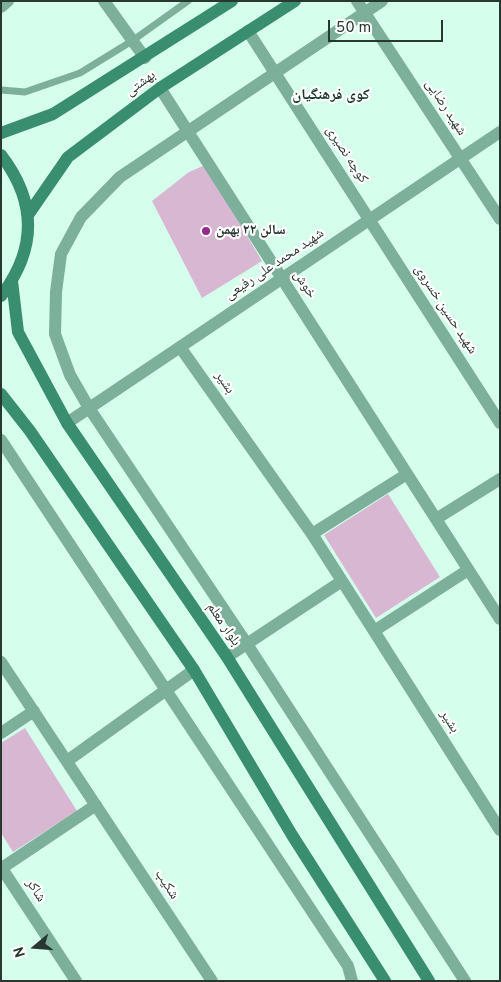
<!DOCTYPE html>
<html>
<head>
<meta charset="utf-8">
<style>
	body { margin:0 }
	#map { position:relative; width:501px; height:982px; overflow:hidden; background:#d6feec; font-family:Overpass,sans-serif }
	canvas { display:block }
	.frame { position:absolute; inset:0; border:2px solid #283831; pointer-events:none }
	.north { position:absolute; left:10px; top:922px; width:50px; height:50px; -webkit-text-stroke:4px #fff; paint-order:stroke; rotate:252deg; font-size:14px; font-weight:700; line-height:20px; text-align:center; color:#283831 }
	.north::after { content:''; display:block; margin:auto; width:18px; height:22px; background:#283831; clip-path:polygon(50% 0,100% 100%,50% 72%,0 100%) }
	.scale { position:absolute; left:328px; top:20px; width:115px; height:22px; box-sizing:border-box; border:2px solid #283831; border-top:0; padding-left:6px; font-size:15px; line-height:18px; white-space:nowrap; color:#283831; -webkit-text-stroke:4px #fff; paint-order:stroke }
</style>
</head>
<body>
<div id="map">
<canvas width="501" height="982"></canvas>
<div class="frame"></div>
<div class="north">N</div>
<div class="scale">50 m</div>
</div>
<script>
const c = document.querySelector('canvas').getContext('2d');
c.lineJoin = 'round';
function fillPath(path, color) {
  c.fillStyle = color;
  c.fill(path, 'evenodd');
}
function strokePath(path, color, width, dash) {
  c.strokeStyle = color;
  c.lineWidth = width;
  c.lineCap = dash ? 'butt' : 'round';
  c.setLineDash(dash || []);
  c.stroke(path);
}
function drawText(font, color, halo, rows, align = 'center') {
  c.font = font + ' Overpass,"Noto Naskh Arabic",sans-serif';
  c.lineWidth = 4.5;
  c.setLineDash([]);
  c.textBaseline = 'middle';
  c.strokeStyle = halo;
  c.fillStyle = color;
  for (const [text, x, y, turn = 0] of rows) {
    c.save();
    c.translate(x, y);
    c.rotate((+turn || 0) * Math.PI / 180);
    c.textAlign = isNaN(turn) ? turn : align;
    if (halo) c.strokeText(text, 0, 0);
    c.fillText(text, 0, 0);
    c.restore();
  }
}
fillPath(new Path2D(`
	M205,165L262,261L202,298L152,201L189,172Z
	M388,494L440,577L376,618L324,535Z
	M25,728L77,811L13,852L1,833V743Z`), '#d8b7d3');
strokePath(new Path2D(`
	M1,90L25,92L80,73L132,41L188,1`), '#7cb09a', 7);
strokePath(new Path2D(`
	M104,1L145,58
	M357,1L500,219
	M382,1L120,177L81,217L61,254L56,292L55,334L70,375L89,408L247,644L465,981
	M1,7L8,1
	M248,31L500,423
	M160,88L500,619
	M180,347L312,534L374,631L468,570
	M67,423L500,132
	M1,440L348,966L352,981
	M436,519L500,479
	M312,534L407,474
	M374,631L500,830
	M227,657L342,581
	M1,662L212,981
	M1,733L34,711
	M67,761L194,670
	M1,867L76,981
	M2,868L96,805`), '#7cb09a', 12);
strokePath(new Path2D(`
	M1,133L53,114L232,1
	M1,155C37,202 37,249 1,296
	M28,215L68,157L160,88L295,1
	M12,281L18,332L67,423L227,657L429,981
	M1,394L30,431L194,670L292,835L385,981`), '#398e6f', 12);
for (const [x, y, r, color] of [
	[206,231,5,"#952a8c"]
]) {
  const dot = new Path2D();
  dot.arc(x, y, r, 0, 2 * Math.PI);
  c.fillStyle = color;
  c.fill(dot);
  strokePath(dot, '#fff', 2);
}
drawText('14px', '#283831', '#fff', [
	["بهشتی",141,84,-36],
	["شهید رضایی",445,108,57],
	["کوچه نصیری",346,155,57],
	["شهید محمد علی رفیعی",275,265,-34],
	["خوش",304,285,57],
	["شهید حسین خسروی",445,310,57],
	["بشیر",224,383,55],
	["بلوار معلم",223,625,56],
	["بشیر",449,722,58],
	["شکیب",166,885,57],
	["شاکر",35,891,57]
]);
drawText('bold 14px', '#283831', '#fff', [
	["سالن ۲۲ بهمن",216,231]
], 'left');
drawText('bold 15px', '#14372a', '#fff', [
	["کوی فرهنگیان",331,96]
]);
</script>
</body>
</html>
